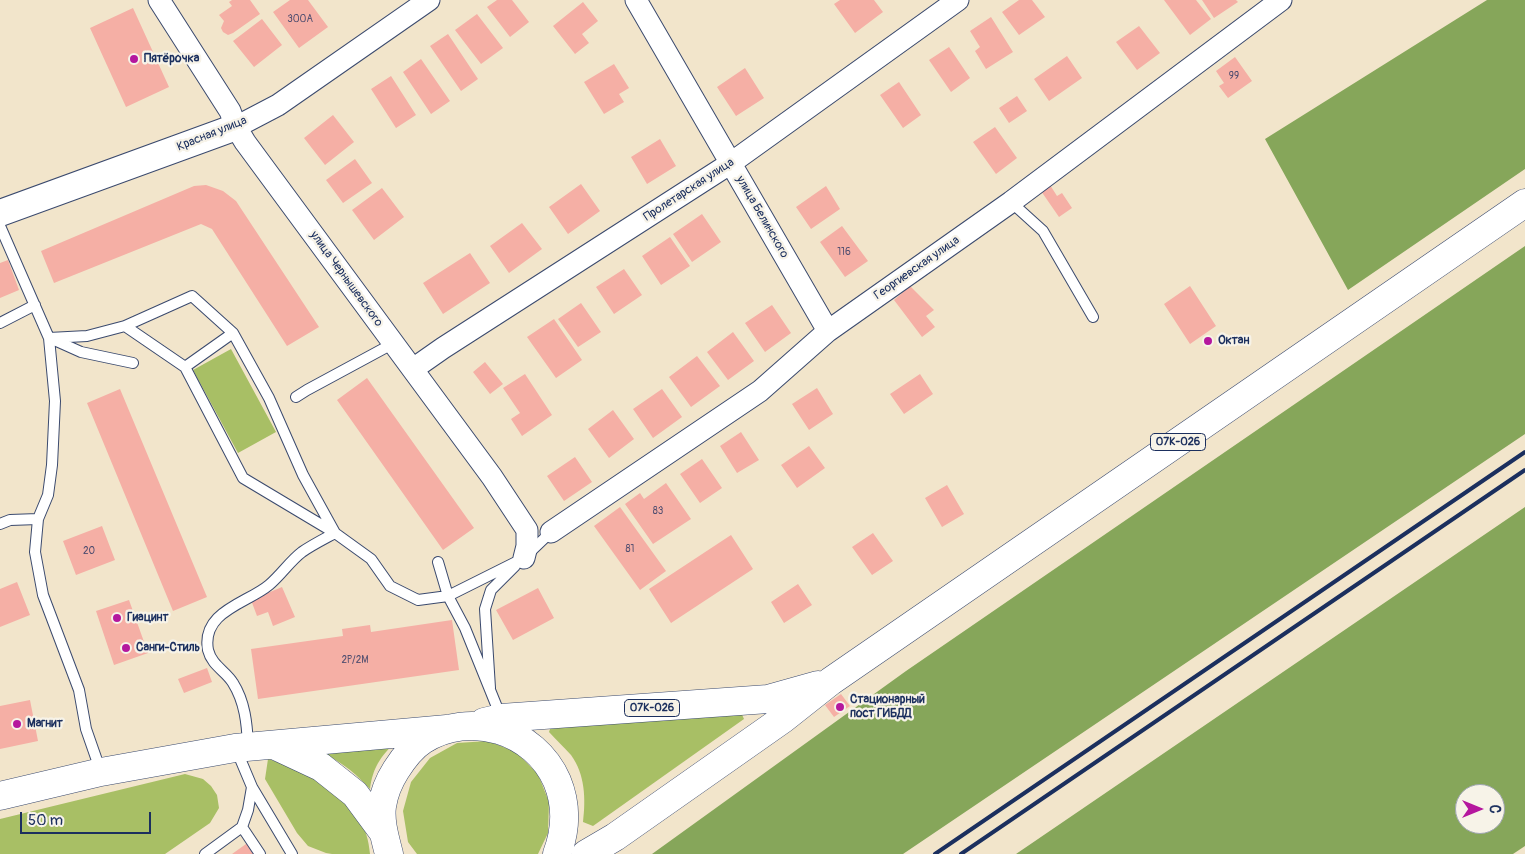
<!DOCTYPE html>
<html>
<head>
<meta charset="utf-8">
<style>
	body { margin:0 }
	#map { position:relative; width:1525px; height:854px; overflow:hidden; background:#f2e5cb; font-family:Pangolin,sans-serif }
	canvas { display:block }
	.north { position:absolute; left:1455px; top:784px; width:50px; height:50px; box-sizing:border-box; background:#f7f3e8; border:1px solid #9fa5b1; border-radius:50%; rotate:90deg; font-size:14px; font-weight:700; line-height:20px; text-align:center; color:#1b2f5e }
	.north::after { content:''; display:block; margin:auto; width:18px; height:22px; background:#b5179e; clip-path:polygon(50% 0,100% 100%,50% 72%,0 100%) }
	.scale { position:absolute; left:20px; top:812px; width:131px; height:22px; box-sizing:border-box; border:2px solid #1b2f5e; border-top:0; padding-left:6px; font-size:15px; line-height:18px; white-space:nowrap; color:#1b2f5e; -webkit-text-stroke:4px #f7f3e8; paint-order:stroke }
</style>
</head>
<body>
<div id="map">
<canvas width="1525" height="854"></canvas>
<div class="north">С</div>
<div class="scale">50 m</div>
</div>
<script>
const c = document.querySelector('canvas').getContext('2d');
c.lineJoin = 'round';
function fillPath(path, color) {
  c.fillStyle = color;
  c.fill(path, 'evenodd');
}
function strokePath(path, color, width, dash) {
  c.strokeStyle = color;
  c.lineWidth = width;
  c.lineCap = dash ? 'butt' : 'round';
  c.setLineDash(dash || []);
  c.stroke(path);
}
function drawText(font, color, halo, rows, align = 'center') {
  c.font = font + ' Pangolin,sans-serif';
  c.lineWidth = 4.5;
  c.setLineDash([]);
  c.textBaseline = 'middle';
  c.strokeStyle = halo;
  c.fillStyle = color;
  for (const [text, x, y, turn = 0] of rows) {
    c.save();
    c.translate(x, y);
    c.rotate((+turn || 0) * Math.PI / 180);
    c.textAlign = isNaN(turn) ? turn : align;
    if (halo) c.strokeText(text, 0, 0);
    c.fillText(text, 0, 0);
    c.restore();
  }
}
fillPath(new Path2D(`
	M231,349L276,432L238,453L193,370Z
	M739,708L744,719L593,826L583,822C586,799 585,774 571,755C564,747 556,740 549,732L552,723Z
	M488,741L516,752L538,774L549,802L548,833L538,854H417L408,842L403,811L411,782L430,758L457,743Z
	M395,742C380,758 373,767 370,789C353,771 344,764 321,752Z
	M268,759C313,773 367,800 370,854H332L326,853L308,846L297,833L265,779Z
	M185,774L203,779L211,786L217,795L219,808L210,823L165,854H0V819Z`), '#a8bf65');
fillPath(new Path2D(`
	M1487,0H1525V169L1348,290L1265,139Z
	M1525,246V434L903,854H652L906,671Z
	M1525,507V846L1513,854H1016ZM1465,794H1495V824H1465Z`), '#86a65a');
fillPath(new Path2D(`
	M232,0H250L260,14L233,33L228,35L223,32L221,28L224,21L219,15L232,6L229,2Z
	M290,0H308L328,27L299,48L273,12Z
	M497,0H512L529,22L510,37L487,7Z
	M840,0H874L883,12L855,33L834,4Z
	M1019,0H1032L1045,17L1019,35L1002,12Z
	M1164,0H1196L1211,19L1190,35Z
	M1202,0H1236L1238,2L1214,18Z
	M583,2L598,21L582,34L589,43L575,54L553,26Z
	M133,8L169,87L126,107L90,28Z
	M477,14L503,48L481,64L455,30Z
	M991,17L1013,52L986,69L975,51L980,47L970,31Z
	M262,19L282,45L254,67L233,41Z
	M1139,26L1160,53L1137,70L1116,42Z
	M448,34L478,79L461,91L430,46Z
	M949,47L970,78L951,92L929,60Z
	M1067,56L1082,78L1049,101L1034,79Z
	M1235,57L1252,81L1228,98L1219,86L1224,83L1216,71Z
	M421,59L450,101L431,114L403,72Z
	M614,64L629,88L619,94L624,102L604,114L584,82Z
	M745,68L764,98L736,116L717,87Z
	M391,76L416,115L396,128L371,89Z
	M899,82L921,115L903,128L880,95Z
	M1017,96L1027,111L1009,123L999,108Z
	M333,115L354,142L325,165L304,138Z
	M995,127L1017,158L996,174L973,142Z
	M660,139L676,166L647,184L631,157Z
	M355,159L372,183L343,203L326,180Z
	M581,184L600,211L568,234L549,207Z
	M206,185L223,191L236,201L319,327L287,346L212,229L201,224L54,283L41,251L194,186Z
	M1050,185L1057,196L1062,193L1072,208L1059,217L1041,191Z
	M826,186L840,209L811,229L796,207Z
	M382,188L404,217L374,240L352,210Z
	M702,214L721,242L692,262L673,234Z
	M522,223L542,249L509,273L490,246Z
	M842,226L868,261L845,277L820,242Z
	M670,237L690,266L661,285L642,256Z
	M470,253L490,283L443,314L423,283Z
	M8,260L19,290L0,298V263Z
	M624,269L642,295L614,314L596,287Z
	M910,286L934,310L926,316L935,327L922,337L894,300Z
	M1190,286L1216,326L1190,344L1164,304Z
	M581,303L601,332L578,347L558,319Z
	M772,305L791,333L765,352L745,323Z
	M554,319L582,360L556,378L527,337Z
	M733,332L754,361L728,380L707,352Z
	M697,356L720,386L691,407L669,377Z
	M485,362L503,384L490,394L473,372Z
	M525,374L552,415L522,436L511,419L520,413L503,388Z
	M920,374L933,394L904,414L890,394Z
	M367,378L474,528L443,550L337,400Z
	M817,388L833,414L809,430L792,404Z
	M120,389L207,597L173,611L87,403Z
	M662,389L682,417L653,438L633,409Z
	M613,410L634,439L609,458L588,429Z
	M741,432L759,460L737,473L720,446Z
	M809,446L825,468L797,488L781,465Z
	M575,457L592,482L564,501L547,476Z
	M702,459L722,488L700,503L680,474Z
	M666,483L691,519L653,544L625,504L640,493L644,499Z
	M947,485L964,514L942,527L925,498Z
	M620,507L666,571L640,590L594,526Z
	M102,526L115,560L76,575L63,541Z
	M873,533L893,561L872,575L852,547Z
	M731,535L753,569L671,623L649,589Z
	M17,582L30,615L0,627V589Z
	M798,584L812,605L784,623L771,602Z
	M282,587L295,617L273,626L268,612L257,616L251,600Z
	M538,588L554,618L513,640L496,610Z
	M129,600L148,653L114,665L96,611Z
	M452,620L459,670L258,699L251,649L343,636L342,629L370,625L371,632Z
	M207,668L212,682L184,693L178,679Z
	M841,694L850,706L834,717L825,705Z
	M30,700L38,741L0,749V706Z
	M253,839L263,854H232Z`), '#f5afa5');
const service = new Path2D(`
	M1011,202L1043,231L1093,317
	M0,226L49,338L55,401L52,465L48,495L38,519L35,552L43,595L79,690L86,729L101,772
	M0,323L35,305
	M49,338L87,336L125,326L192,296L233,333L269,398L303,475L335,533L243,478L185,367L125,326
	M52,339L81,352L133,363
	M185,367L233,333
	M296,397L307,390L394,343
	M0,524L10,520L38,519
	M528,554L551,532
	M438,562L448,596L465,628L501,717
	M490,688L485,609L491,590L515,566
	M248,745C247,724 245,702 233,683C226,671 212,666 208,650C201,611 248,603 269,585C281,575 290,561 302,552C312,545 324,539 335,533L371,559L390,586L418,600L448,596L524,558
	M236,749L252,787L292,854
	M242,827L260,854
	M205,854L242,827L248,810L252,787`);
const minor = new Path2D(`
	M159,0L230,111L236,127L245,142L492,477L527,530V546L524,558
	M636,0L828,331
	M236,127L278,105L429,0
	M413,369L443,348L731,163L958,0
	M551,532L760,391L828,331L1011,202L1281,0`);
const tertiary = new Path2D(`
	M0,213L236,127`);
const primary = new Path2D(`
	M484,722L501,718L768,699L818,685
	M274,745L321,767L355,794L383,832
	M0,796L101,772L235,748L447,729
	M389,854C385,838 380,822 382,806C384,793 389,781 396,770C403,759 412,747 423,740C470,710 535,730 557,781C567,805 566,830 557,854
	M586,854L615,837L783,719L831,681L1525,203`);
strokePath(service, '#3b4a6e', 12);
strokePath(minor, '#3b4a6e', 23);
strokePath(tertiary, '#3b4a6e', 28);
strokePath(primary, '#3b4a6e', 29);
strokePath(service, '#fff', 10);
strokePath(minor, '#fff', 21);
strokePath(tertiary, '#fff', 26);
strokePath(primary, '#fff', 28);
strokePath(new Path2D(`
	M935,854L1525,452
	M961,854L1525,470`), '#1b2f5e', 4);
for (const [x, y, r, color] of [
	[134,59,5,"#b5179e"],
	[1208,341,5,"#b5179e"],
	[117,618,5,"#b5179e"],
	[126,648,5,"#b5179e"],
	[840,707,5,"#b5179e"],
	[17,724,5,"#b5179e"]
]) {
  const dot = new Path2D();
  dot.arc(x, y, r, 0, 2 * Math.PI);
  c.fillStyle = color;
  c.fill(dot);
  strokePath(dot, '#f7f3e8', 2);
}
drawText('10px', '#524f70', null, [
	["300А",300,19],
	["99",1234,76],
	["116",844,252],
	["83",658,511],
	["81",630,549],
	["2О",89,551],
	["2Р/2М",355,660]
]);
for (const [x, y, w] of [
	[1178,442,55],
	[652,708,55]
]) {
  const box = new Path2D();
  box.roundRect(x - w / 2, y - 8.5, w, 17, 4);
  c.fillStyle = '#f7f3e8';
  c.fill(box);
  strokePath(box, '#1b2f5e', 1);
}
drawText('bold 11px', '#1b2f5e', null, [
	["07К-026",1178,442],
	["07К-026",652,708]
]);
drawText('bold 12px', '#1b2f5e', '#f7f3e8', [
	["Пятёрочка",144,59],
	["Октан",1218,341],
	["Гиацинт",127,618],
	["Санги-Стиль",136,648],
	["Стационарный",850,700],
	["пост ГИБДД",850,714],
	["Магнит",27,724]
], 'left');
drawText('12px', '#1b2f5e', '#f7f3e8', [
	["Красная улица",212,134,-22],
	["Пролетарская улица",689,190,-33],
	["улица Белинского",762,217,60],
	["Георгиевская улица",917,268,-35],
	["улица Чернышевского",346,279,54]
]);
</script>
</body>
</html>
